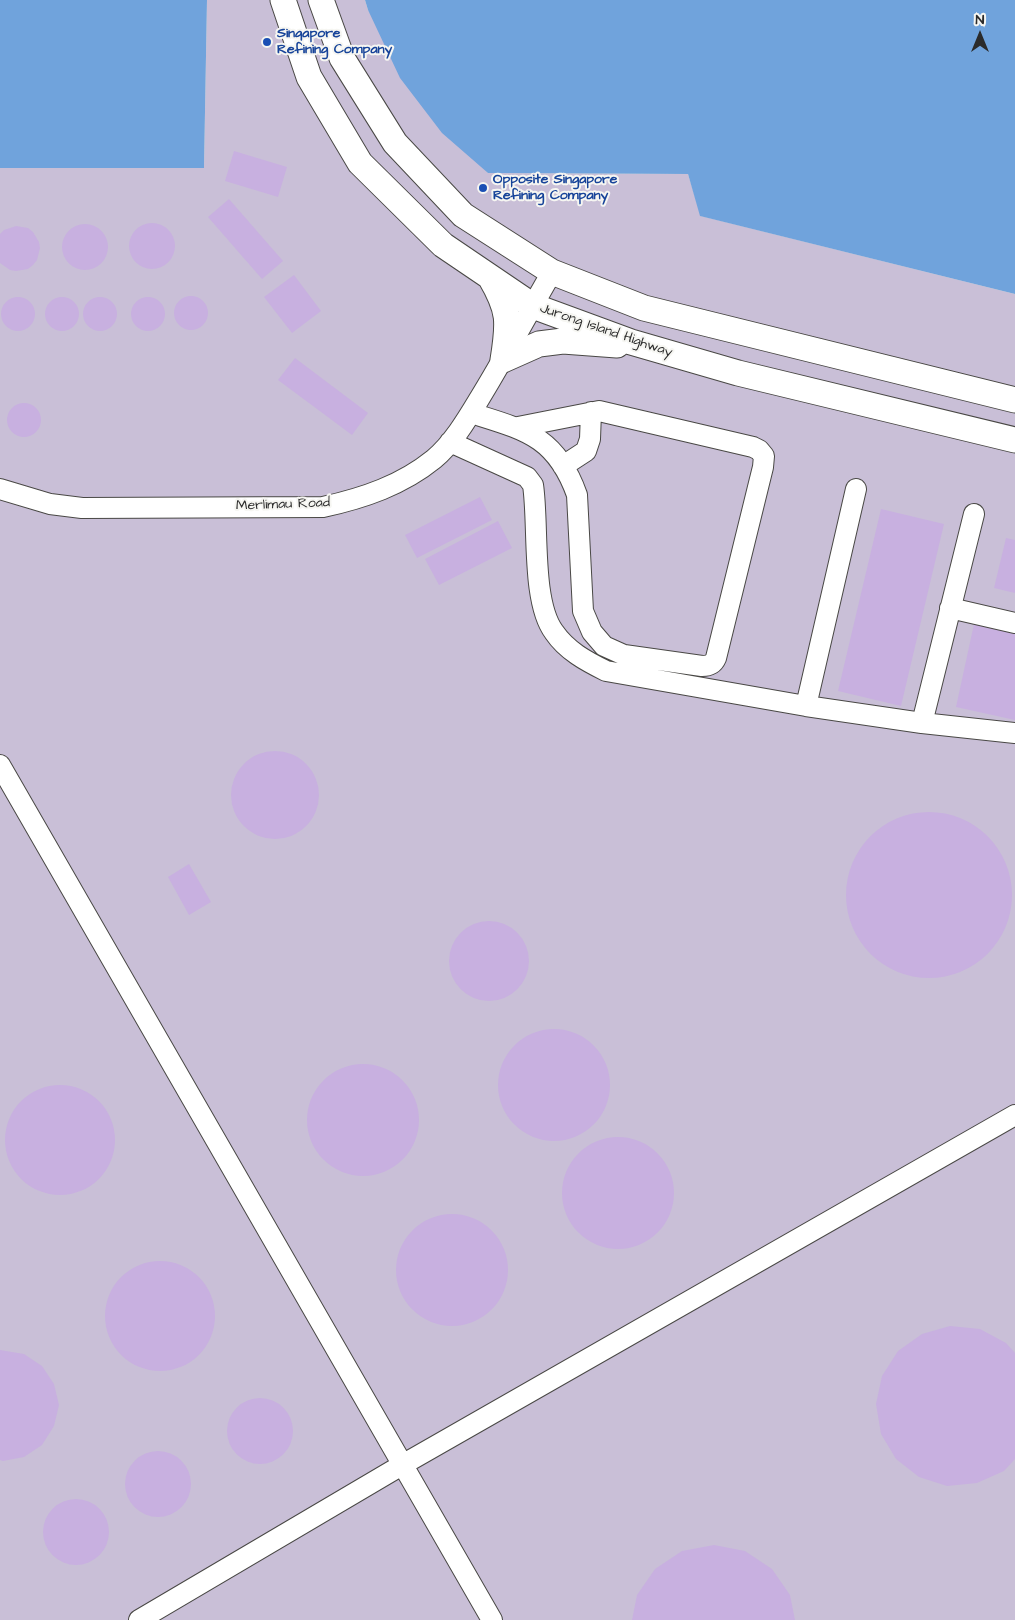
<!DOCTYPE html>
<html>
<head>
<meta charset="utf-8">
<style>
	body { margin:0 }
	#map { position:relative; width:1015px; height:1620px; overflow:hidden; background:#f0ecda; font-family:"Architects Daughter",sans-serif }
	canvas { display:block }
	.north { position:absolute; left:955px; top:10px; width:50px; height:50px; -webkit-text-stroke:4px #f6f6f2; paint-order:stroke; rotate:0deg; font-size:14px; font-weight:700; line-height:20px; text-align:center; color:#2b2b2b }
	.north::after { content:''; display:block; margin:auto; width:18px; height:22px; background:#2b2b2b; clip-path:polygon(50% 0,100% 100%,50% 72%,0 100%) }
</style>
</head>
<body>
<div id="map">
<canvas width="1015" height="1620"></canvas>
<div class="north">N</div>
</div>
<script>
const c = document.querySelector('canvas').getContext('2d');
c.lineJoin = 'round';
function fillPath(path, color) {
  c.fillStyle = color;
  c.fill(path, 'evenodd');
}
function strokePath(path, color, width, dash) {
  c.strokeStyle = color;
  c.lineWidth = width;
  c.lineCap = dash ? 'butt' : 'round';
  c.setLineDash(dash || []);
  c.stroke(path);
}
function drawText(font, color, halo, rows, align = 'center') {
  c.font = font + ' "Architects Daughter",sans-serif';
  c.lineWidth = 4;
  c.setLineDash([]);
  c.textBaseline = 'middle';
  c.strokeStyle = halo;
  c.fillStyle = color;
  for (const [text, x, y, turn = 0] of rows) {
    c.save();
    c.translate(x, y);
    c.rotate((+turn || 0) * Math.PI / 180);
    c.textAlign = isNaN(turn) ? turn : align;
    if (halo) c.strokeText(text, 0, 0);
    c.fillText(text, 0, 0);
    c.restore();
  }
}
fillPath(new Path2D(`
	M207,0H365L368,10L488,173L688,174L701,216L1015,294V1620H0V168H204Z`), '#c9bfd7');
fillPath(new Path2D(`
	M0,0H207L204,168H0Z
	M365,0H1015V294L700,216L688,174L488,173L442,133L400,78L368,10Z`), '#70a3dc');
fillPath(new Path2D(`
	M234,151L287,167L278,197L225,181Z
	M229,199L283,261L262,279L208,217Z
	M129 246a23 23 0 1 1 46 0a23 23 0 1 1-46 0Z
	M62 247a23 23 0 1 1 46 0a23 23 0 1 1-46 0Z
	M16,226L28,228L33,232L39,242L40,248L37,260L33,265L28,269L16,271L10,270L0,263V234L4,230Z
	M294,275L321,311L292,333L264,297Z
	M174 313a17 17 0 1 1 34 0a17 17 0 1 1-34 0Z
	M131 314a17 17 0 1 1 34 0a17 17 0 1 1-34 0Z
	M1 314a17 17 0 1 1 34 0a17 17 0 1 1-34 0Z
	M45 314a17 17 0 1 1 34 0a17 17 0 1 1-34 0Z
	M83 314a17 17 0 1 1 34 0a17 17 0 1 1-34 0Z
	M295,358L368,413L352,435L278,380Z
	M7 420a17 17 0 1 1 34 0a17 17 0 1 1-34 0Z
	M480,497L492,520L417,558L405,535Z
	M881,509L944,524L901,706L838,691Z
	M498,521L512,548L439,585L425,559Z
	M1006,538L1015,540V593L994,588Z
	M974,624L1015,632V720L956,707Z
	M231 795a44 44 0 1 1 88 0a44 44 0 1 1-88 0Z
	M846 895a83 83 0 1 1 166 0a83 83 0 1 1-166 0Z
	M189,864L211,902L189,915L168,877Z
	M449 961a40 40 0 1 1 80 0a40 40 0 1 1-80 0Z
	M498 1085a56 56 0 1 1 112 0a56 56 0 1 1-112 0Z
	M307 1120a56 56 0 1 1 112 0a56 56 0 1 1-112 0Z
	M5 1140a55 55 0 1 1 110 0a55 55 0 1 1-110 0Z
	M562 1193a56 56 0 1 1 112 0a56 56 0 1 1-112 0Z
	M396 1270a56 56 0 1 1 112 0a56 56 0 1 1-112 0Z
	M105 1316a55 55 0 1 1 110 0a55 55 0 1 1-110 0Z
	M950,1326L980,1329L1006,1343L1015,1353V1459L1004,1471L977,1483L947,1486L919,1477L896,1459L881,1434L876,1404L882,1376L898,1351L922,1334Z
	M0,1350L24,1354L42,1366L54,1384L59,1405L54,1426L42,1445L24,1457L3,1461L0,1460Z
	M227 1431a33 33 0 1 1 66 0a33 33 0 1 1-66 0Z
	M125 1484a33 33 0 1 1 66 0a33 33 0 1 1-66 0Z
	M43 1532a33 33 0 1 1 66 0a33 33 0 1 1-66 0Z
	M714,1545L745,1551L772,1569L790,1595L795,1620H632L637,1595L655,1569L682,1551Z`), '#c8b0e0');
const minor = new Path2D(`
	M471,413C525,430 556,436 577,495L583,611L592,632L604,646L624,655L702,666C708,666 713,665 716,658L763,467L764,456L759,450L753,447L599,411L518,427
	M450,442L527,477L533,485C539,524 531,601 554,632C567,651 586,661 606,671L806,706L922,723L1015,733
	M563,466L586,451L590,439L591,412
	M0,489L50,504L82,508L323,507C364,498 402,485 434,459C452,444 466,421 478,401C504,359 527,315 552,272
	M950,608L1015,623
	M806,706L856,489
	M922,723L974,514
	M0,765L492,1620
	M139,1620L402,1465L1015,1115`);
const major = new Path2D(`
	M283,0L309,77L360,163L443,245L533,306L631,342L738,373L1015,440
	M321,0L342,58L395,143L463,215L552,272L644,308L1015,400
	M490,277C510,311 509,322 503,360
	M503,360L539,344L563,341L617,345`);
strokePath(minor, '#494845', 22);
strokePath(major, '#494845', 27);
strokePath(minor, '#fff', 20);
strokePath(major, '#fff', 25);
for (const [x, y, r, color] of [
	[267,42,5,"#1a4fb4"],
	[483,188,5,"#1a4fb4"]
]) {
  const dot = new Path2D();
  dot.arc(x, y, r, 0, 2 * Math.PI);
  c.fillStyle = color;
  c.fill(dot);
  strokePath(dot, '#f6f6f2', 2);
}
drawText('bold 14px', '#164399', '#f6f6f2', [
	["Singapore",277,34],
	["Refining Company",277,50],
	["Opposite Singapore",493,180],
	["Refining Company",493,196]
], 'left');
drawText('14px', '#2b2b2b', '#f6f6f2', [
	["Jurong Island Highway",606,331,19],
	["Merlimau Road",283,505,-2]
]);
</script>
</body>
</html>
